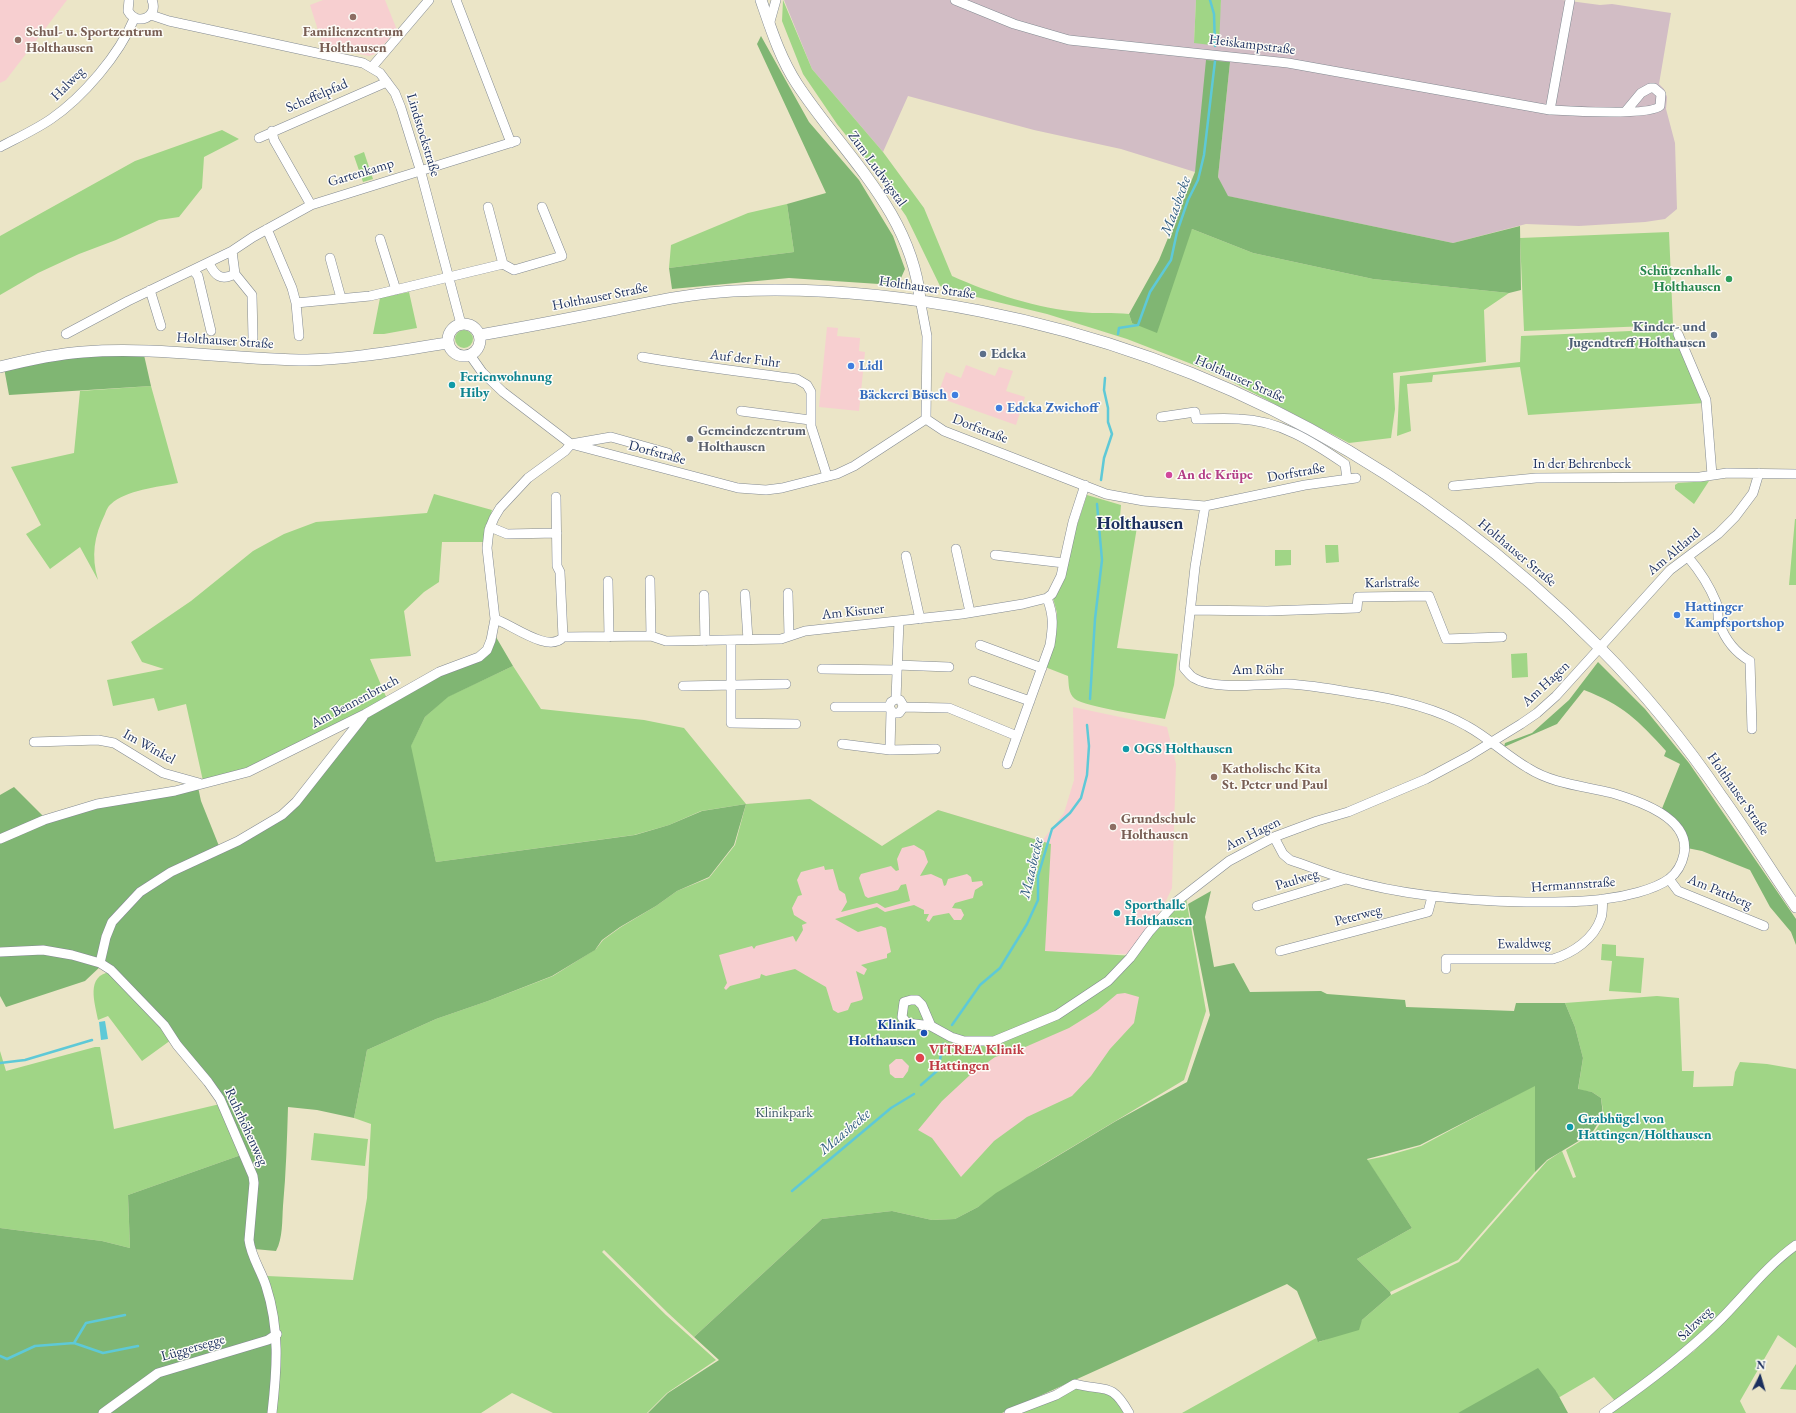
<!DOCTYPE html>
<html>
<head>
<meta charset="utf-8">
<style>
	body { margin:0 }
	#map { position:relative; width:1796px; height:1413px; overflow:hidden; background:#ebe5c7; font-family:"EB Garamond",serif }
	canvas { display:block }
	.north { position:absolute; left:1740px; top:1357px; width:40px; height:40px; -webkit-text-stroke:3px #fdfcf7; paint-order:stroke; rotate:5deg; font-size:11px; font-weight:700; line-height:16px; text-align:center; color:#1b2f5e }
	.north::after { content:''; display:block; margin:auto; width:14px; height:18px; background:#1b2f5e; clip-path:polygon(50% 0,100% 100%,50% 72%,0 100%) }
</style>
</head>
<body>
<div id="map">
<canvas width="1796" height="1413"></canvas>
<div class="north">N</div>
</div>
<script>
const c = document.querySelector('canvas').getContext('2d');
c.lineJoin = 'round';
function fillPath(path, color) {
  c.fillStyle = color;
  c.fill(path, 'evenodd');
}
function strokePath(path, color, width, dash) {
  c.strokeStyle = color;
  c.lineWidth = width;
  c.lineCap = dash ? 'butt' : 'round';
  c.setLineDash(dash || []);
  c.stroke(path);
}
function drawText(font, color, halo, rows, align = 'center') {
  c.font = font + ' "EB Garamond",serif';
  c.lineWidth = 3;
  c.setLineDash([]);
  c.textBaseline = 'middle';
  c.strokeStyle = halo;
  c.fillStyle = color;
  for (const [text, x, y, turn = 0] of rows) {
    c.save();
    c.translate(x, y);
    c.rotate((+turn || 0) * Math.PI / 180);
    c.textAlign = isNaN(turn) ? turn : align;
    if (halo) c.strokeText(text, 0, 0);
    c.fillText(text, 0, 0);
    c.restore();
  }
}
fillPath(new Path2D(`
	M0,0H67L6,80L0,83Z
	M323,0H385L397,30L375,54L369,56L323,46L310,5Z
	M827,327L838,328L837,336L860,338L859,351L865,352L859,411L819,407Z
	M966,365L995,376L999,367L1013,371L1006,391L1025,397L1016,425L937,397L946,372L961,378Z
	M1073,707L1167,727L1176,764L1172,888L1163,907L1128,954H1103L1135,956L1206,1011L1184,1080L1042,1165L822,1219L694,1337L668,1313L604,1250L553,976L596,949L603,940L621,927L656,906L677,891L709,878L735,846L746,804L810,799L882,846L938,810L1042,841L1064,813L1074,780Z`), '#f7cfd0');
fillPath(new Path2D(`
	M784,0H1196L1194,43L1220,11L1221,0H1562L1600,5L1612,4L1671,13L1659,84L1664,89L1667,97L1666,109L1675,143L1677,209L1665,219L1645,222L1579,226L1526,224L1453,243L1227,196L1218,177L1230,62L1195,172L1121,149L1034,130L908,96L883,152L812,69Z`), '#d2bdc5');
fillPath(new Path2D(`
	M783,0L812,69L883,152L924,208L952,276C990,293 1039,309 1080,312C1096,314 1113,312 1129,314L1132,323L1192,229L1253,253L1373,279L1509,293L1484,310L1486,362L1393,373L1395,409L1391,438L1349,443L1225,378L1189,363L1127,339L1047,314L964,294L940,286L906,216L876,173L837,124L803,74L782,21Z
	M1196,0H1221L1219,46L1194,43Z
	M222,130L239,139L204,157L202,188L179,217L159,220L116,240L79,254L38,273L0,295V236L135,161Z
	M364,152L373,179L363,182L354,156Z
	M787,204L794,252L669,268L671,245L748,213Z
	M1669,232L1673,325L1524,331L1520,238Z
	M409,292L417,328L384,334H373L380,298Z
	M1674,329L1705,403L1528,415L1520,367L1433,375L1432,382L1407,384L1411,431L1397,436L1400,376L1520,362L1521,336Z
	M455 339a9 9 0 1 1 18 0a9 9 0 1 1-18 0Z
	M151,386L178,483C158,487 126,490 111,504C108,506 106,511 105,514C94,536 91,556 98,580L80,547L50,569L26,534L41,525L11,467L74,453L80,391Z
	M1709,481L1694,504L1675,489V485L1678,483Z
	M434,494L492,510L484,542H442L439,582L424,592L404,611L411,656L370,659L387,699L247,770L203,781L186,704L158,711L154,698L113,706L107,680L164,669L142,662L131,642L191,601L253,551L284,534L316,522L427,513Z
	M1087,495L1121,505L1120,517L1138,521L1117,648L1178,654L1174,685L1165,719C1149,716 1085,707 1075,699C1068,693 1069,685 1068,676L1045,667L1056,628L1057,613L1053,598Z
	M1795,519H1796V585H1789Z
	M1325,545H1338L1339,562L1326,563Z
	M1275,550H1291V565L1275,566Z
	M1527,653L1528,677L1512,678L1511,654Z
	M513,666L541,709L644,720L684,728L746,804L810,799L882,846L938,810L1051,844L1045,951L1135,956L1167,912L1186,898L1206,1011L1184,1080L1042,1165L978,1207L955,1219L932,1220L892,1211L822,1219L694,1337L668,1313L604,1250L602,1252L666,1315L716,1360L667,1393L647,1413H553L512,1393L481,1413H274L279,1334L267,1276L353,1280L367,1198L371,1124L354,1118L367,1050L436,1019L488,1001L553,976L596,949L603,940L621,927L656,906L677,891L709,878L735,845L746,804L701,811L669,825L634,835L436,862L410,747L425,717L447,697ZM914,845L924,851L928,862L920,876L931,874L942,879L944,886L946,885L948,879L967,874L971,877L972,882L982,881L983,885L975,890L973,898L955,903L952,908L961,909L964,915L961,920H954L949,913L933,916L929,922L926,920L929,914H924V910L914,905L885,912L877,907L835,919L858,932L881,926L886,928L891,952L887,954V958L861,965L867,969L864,975L856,971L863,998L862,1000L851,1003L848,1010L838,1013L833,1010L826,987L795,969L766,976L761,974L760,978L730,986L726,990L724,988L727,983L719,955L752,946L754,949L756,946L793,936L796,942L803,930L802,925L807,923L794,915L792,908L798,896L802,895L797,880L801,872L824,866L825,870L833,869L839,890L845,894L847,902L841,912L877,903L885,908L910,901L906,884L901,885L898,890L868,898L865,896L859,878L861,874L891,866L896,871L899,870L897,859L902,848ZM1125,993L1139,997L1134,1023L1110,1049L1091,1076L1072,1096L1027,1117L994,1141L961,1177L932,1138L918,1130L942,1101L970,1075L995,1057L1023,1048L1069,1028L1098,1010L1117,994ZM896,1059H902L909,1066L908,1071L903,1078H895L890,1074L889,1065Z
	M1602,944L1616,945V956L1644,958L1641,993L1609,991L1612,961L1601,960Z
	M111,972L148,1011L171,1040L142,1061L108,1016L98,1020C95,1003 85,975 111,972Z
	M1657,996L1679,998L1682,1071H1694L1693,1087L1733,1086L1735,1072L1740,1062L1767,1064L1796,1069V1241L1686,1349L1615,1401L1594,1377L1558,1398L1556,1391L1458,1413H1182L1316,1338L1319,1342L1356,1328L1362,1320L1391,1295L1459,1262L1547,1161L1562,1151L1573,1178L1576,1177L1566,1150L1594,1133L1604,1117L1601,1098L1592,1092L1578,1090L1583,1058L1575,1027L1565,1003Z
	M95,1047H100L114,1129L220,1104L241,1155L128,1195L130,1248L102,1241L0,1228V1051L6,1071Z
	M1535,1085V1172L1458,1260L1390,1292L1357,1259L1412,1228L1367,1160L1386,1156L1421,1146Z
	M314,1133L368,1139L365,1166L311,1160Z
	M1796,1249V1348L1778,1335L1740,1401L1746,1413H1610L1694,1351L1768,1273Z
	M1796,1364V1390L1780,1389Z
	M1071,1387C1103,1390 1107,1384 1126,1413H1015Z`), '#a0d586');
fillPath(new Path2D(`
	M761,36L809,122L859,180L893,236L905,269L901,278L894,285L789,278L672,289L669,268L794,252L787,204L826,193L757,44Z
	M1206,60L1230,62L1218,177L1228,196L1453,243L1520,226L1521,290L1509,293L1373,279L1253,253L1192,229L1157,333L1132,323L1129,314L1159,260L1195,172Z
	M144,355L151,386L9,395L4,368L61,356Z
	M496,637L513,666L448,697L425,717L411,746L436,862L635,835L669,825L702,811L746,804L734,845L709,877L677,891L656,906L620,927L602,940L595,950L552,976L488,1001L436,1019L367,1050L354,1118L317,1110L288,1107C287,1140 286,1173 283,1206C282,1220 283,1238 276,1251L254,1249L252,1242L256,1182L221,1098L149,1007L90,959L0,950V795L14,787L44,817L198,787L201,801L219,846L263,825L299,804L366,718L440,675L482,658Z
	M1598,662L1645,709L1689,763L1796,919V945L1791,932L1770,907L1750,870L1702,851L1687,848L1661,811L1680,764L1664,756L1666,751C1638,720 1623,705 1584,690L1557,724L1504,747L1505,743L1532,733L1569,700Z
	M1211,891L1205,917L1214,967L1234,963L1250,992L1321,991L1327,994L1405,1000L1406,1007L1514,1011L1516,1003H1565L1575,1027L1583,1058L1578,1089L1592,1092L1601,1098L1603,1115L1592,1133L1547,1160L1535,1172V1086L1420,1145L1367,1159L1412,1228L1357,1259L1390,1292L1391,1295L1362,1320L1359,1330L1318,1342L1297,1291L1287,1284L1002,1413H648L668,1393L719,1360L694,1337L822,1219L892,1211L932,1220L955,1219L978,1207L996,1193L1116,1121L1187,1082L1210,1015L1188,904Z
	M44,951L102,965L85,981L6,1007L0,996V954Z
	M241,1155L252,1179L248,1243L260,1272L275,1330L270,1413H0V1228L102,1241L130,1248L128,1195Z
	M1538,1368L1556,1391L1568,1413H1458Z`), '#80b673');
fillPath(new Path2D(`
	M105,1021L108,1039L101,1040L99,1022Z`), '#5ec9d7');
strokePath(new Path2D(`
	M1210,0L1214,14L1215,46
	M1118,334L1119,328L1138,325L1150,292L1171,260L1177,232L1188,200L1198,180L1204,155L1215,61
	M1101,480L1104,458L1112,434L1108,422V408L1104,390L1105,378
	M1090,699L1095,619L1102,560L1097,504
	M952,1025L980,985L1000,968L1027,924L1038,900V876L1052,829L1070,813L1081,798L1087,775L1089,746L1087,725
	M0,1063L25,1060L92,1040
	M921,1085L938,1070L943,1044
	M792,1191L891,1108L914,1094
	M74,1343L86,1323L125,1315
	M0,1356L7,1359L35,1346L74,1343L103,1353L138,1346`), '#5ec9d7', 2.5);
const minor = new Path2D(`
	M129,0L128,11C137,27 159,17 152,0
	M456,0L511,143
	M955,0L1014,24L1069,40L1288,63L1550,110C1568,111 1651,116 1660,106L1661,94L1654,88H1650L1641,93L1626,111
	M151,15L169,21L363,63L380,73L395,93L401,108L420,169L461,324
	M769,25L776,0
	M372,67L429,0
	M1550,110L1570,0
	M272,131L274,140L311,205
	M259,138L387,82
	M0,147C17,138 35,130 51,119C83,97 119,55 134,19
	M488,207L503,264
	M267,229L292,288L296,303L370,296L503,264L514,270L562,256L542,207
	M380,239L396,290
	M330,258L341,298
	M209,263C215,276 221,281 235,274L232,251
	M193,270L198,276L211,331
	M235,274L252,295L253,338
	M150,290L161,326
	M920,299L927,336L926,419
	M296,303L299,336
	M66,334L128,301L232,251L253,237L311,205L516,141
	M1678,334L1706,400L1712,475
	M470,355L482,372L503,392L571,444L738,488L766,490L782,488L837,474L854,466L926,419
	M642,357C693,366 745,372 797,379L807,385L811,392V426L827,476
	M741,411L810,420
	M1161,417L1195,412L1196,419C1210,419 1224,418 1239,419C1279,420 1313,442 1345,464L1347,479
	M926,419L944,431L1106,494L1144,501L1205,506L1305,485L1356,478
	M1453,486L1536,478L1700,477L1727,473L1796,474
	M556,497L557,566L560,572L563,637
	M1205,506L1195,567L1184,668C1187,671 1190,676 1194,678C1215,691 1263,683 1287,684C1310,685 1332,689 1355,693C1392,698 1434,707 1467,726C1489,738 1507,756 1528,768C1553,784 1584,786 1612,793C1639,801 1691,818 1684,854C1682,864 1678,872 1669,879C1654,890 1623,897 1604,899C1579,903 1551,902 1526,902C1465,901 1404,896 1346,879C1327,874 1309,866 1290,860L1283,854L1274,837
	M490,527L507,534L557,533
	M956,549L970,612
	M995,555L1064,563
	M906,556L920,619
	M1688,557C1699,570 1709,585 1716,602C1719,608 1717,616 1719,623C1725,639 1736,653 1750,661L1752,729
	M650,580L651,636
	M608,581L609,637
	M788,593L789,636
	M745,594L748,640
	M704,595L705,641
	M1190,610L1267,611L1357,608L1358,597L1429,596L1446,639L1502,637
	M495,619C511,624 549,654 563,637L651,636L666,641L781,639L805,631L962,614L1023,604L1047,598L1052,594L1061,576L1073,522L1085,485
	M731,641V723L796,724
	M980,645L1042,668
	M897,665L949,667
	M822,669L897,670
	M973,681L1030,701
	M683,686L786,684
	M896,699L900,700L903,705L902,709L899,713H893L889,707L891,702L896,699L899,621
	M835,707H889
	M903,707L949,708L1017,736
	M34,742L98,740L114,743L163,773L199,783
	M842,744L890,750L936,749
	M890,750L891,711
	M1007,764L1050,645C1053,626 1054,616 1047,598
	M0,839L44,820L97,804L175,791L248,772L365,714L439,672L479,657L487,650L491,640L495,619L487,548L489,530L494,518L500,508L528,478L565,451L571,444L611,437L668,453
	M1669,879L1678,891L1764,926
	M1257,906L1346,879
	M1280,951L1428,912L1432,897
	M0,952L43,950L72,955L100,963L111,970L164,1025L177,1045L208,1082L220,1099L253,1176L254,1183L249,1240C251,1257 261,1270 266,1286C280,1329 277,1369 272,1413
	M100,963L106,937L112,922L140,892L171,872L238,841L282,815L296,802L363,717
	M1446,969V959H1553C1573,953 1594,939 1601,918C1603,912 1602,905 1603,899
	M931,1026L922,1005L917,1000H911L904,1002L902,1017L907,1023L931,1026L951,1037L964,1041H994L1057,1015L1108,981L1130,958L1149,932L1176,902L1229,861L1274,837L1317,821L1348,812L1426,779L1469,756L1521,724L1537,713L1556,696L1670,570L1718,534L1735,517L1753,493L1759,473
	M103,1413L158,1373L268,1340L277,1334
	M1009,1413L1056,1395L1075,1384C1106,1392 1111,1381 1129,1413
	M1604,1413C1643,1386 1682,1357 1716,1324C1743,1298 1765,1267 1796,1245`);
const tertiary = new Path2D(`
	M761,0C771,29 780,58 797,84C843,154 911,211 920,299
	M448 340a16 16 0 1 1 32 0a16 16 0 1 1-32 0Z
	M480,335C526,327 572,318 617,309C656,301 694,293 733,291C816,287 898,295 980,311C1220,358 1426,474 1599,647C1644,692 1686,744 1722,797C1748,833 1771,871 1796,907
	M0,367C28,360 55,354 83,352C158,346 233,360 307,360C355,359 401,350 448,343`);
strokePath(minor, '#838a92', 10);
strokePath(tertiary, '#838a92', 12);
strokePath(minor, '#fff', 9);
strokePath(tertiary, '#fff', 11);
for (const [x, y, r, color] of [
	[353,17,4,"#8d6e63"],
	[18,40,4,"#8d6e63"],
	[1729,279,4,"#2e9e5b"],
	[1714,335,4,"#5c6f8a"],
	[983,354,4,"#5c6f8a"],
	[851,366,4,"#3f7fe0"],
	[452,385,4,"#0f9aa8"],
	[955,395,4,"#3f7fe0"],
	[999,408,4,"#3f7fe0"],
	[690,439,4,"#6b7280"],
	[1169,475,4,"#d1479c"],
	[1677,615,4,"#3f7fe0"],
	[1126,749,4,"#0f9aa8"],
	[1214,777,4,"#8d6e63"],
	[1113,827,4,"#8d6e63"],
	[1117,913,4,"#0f9aa8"],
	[924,1033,4,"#1a4fb4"],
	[920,1058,5,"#e0444e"],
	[1570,1127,4,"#0f9aa8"]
]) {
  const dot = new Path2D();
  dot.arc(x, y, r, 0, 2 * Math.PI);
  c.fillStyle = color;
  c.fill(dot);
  strokePath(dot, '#fdfcf7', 1.5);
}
drawText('bold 14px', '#785e54', '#fdfcf7', [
	["Schul- u. Sportzentrum",26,32],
	["Holthausen",26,48],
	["Familienzentrum",353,32,"center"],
	["Holthausen",353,48,"center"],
	["Katholische Kita",1222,769],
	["St. Peter und Paul",1222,785],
	["Grundschule",1121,819],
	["Holthausen",1121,835]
], 'left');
drawText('14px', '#1b2f5e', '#fdfcf7', [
	["Heiskampstraße",1252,45,7],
	["Halweg",68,84,-45],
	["Scheffelpfad",317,96,-23],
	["Lindstockstraße",423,135,73],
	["Zum Ludwigstal",877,169,54],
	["Gartenkamp",361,173,-17],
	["Holthauser Straße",927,288,8],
	["Holthauser Straße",600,297,-11],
	["Holthauser Straße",225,341,4],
	["Auf der Fuhr",745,359,7],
	["Holthauser Straße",1240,379,24],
	["Dorfstraße",980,429,21],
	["Dorfstraße",657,453,15],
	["In der Behrenbeck",1582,464],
	["Dorfstraße",1296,473,-10],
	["Am Altland",1674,552,-40],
	["Holthauser Straße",1517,553,40],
	["Karlstraße",1392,583,-1],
	["Am Kistner",853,612,-6],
	["Am Röhr",1258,670],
	["Am Hagen",1546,684,-43],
	["Am Bennenbruch",355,702,-28],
	["Im Winkel",149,747,29],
	["Holthauser Straße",1738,794,55],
	["Am Hagen",1253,834,-26],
	["Paulweg",1297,880,-17],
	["Hermannstraße",1573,885,-4],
	["Am Pattberg",1720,892,23],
	["Peterweg",1358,916,-15],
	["Ewaldweg",1524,944,-1],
	["Ruhrhöhenweg",246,1127,65],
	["Salzweg",1695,1324,-44],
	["Lüggersegge",193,1348,-16]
]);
drawText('bold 14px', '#27864d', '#fdfcf7', [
	["Schützenhalle",1721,271],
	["Holthausen",1721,287]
], 'right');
drawText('bold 14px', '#4e5e75', '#fdfcf7', [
	["Kinder- und",1706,327],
	["Jugendtreff Holthausen",1706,343],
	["Edeka",991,354,"left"]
], 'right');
drawText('bold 14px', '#366cbe', '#fdfcf7', [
	["Lidl",859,366],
	["Bäckerei Büsch",947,395,"right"],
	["Edeka Zwiehoff",1007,408],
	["Hattinger",1685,607],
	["Kampfsportshop",1685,623]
], 'left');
drawText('bold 14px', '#0d838f', '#fdfcf7', [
	["Ferienwohnung",460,377],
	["Hiby",460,393],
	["OGS Holthausen",1134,749],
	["Sporthalle",1125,905],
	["Holthausen",1125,921],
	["Grabhügel von",1578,1119],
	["Hattingen/Holthausen",1578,1135]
], 'left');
drawText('bold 14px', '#5b616d', '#fdfcf7', [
	["Gemeindezentrum",698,431],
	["Holthausen",698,447]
], 'left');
drawText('bold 14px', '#b23c85', '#fdfcf7', [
	["An de Krüpe",1177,475]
], 'left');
drawText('bold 14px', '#164399', '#fdfcf7', [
	["Klinik",916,1025],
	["Holthausen",916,1041]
], 'right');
drawText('bold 14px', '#be3a42', '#fdfcf7', [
	["VITREA Klinik",929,1050],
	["Hattingen",929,1066]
], 'left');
drawText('14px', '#3c5868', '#fdfcf7', [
	["Klinikpark",784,1113]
]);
drawText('italic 15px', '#2f5d82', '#fdfcf7', [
	["Maasbecke",1176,206,-70],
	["Maasbecke",1032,868,-77],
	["Maasbecke",845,1132,-40]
]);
drawText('bold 18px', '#1b2f5e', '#fdfcf7', [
	["Holthausen",1140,524]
]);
</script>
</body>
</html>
